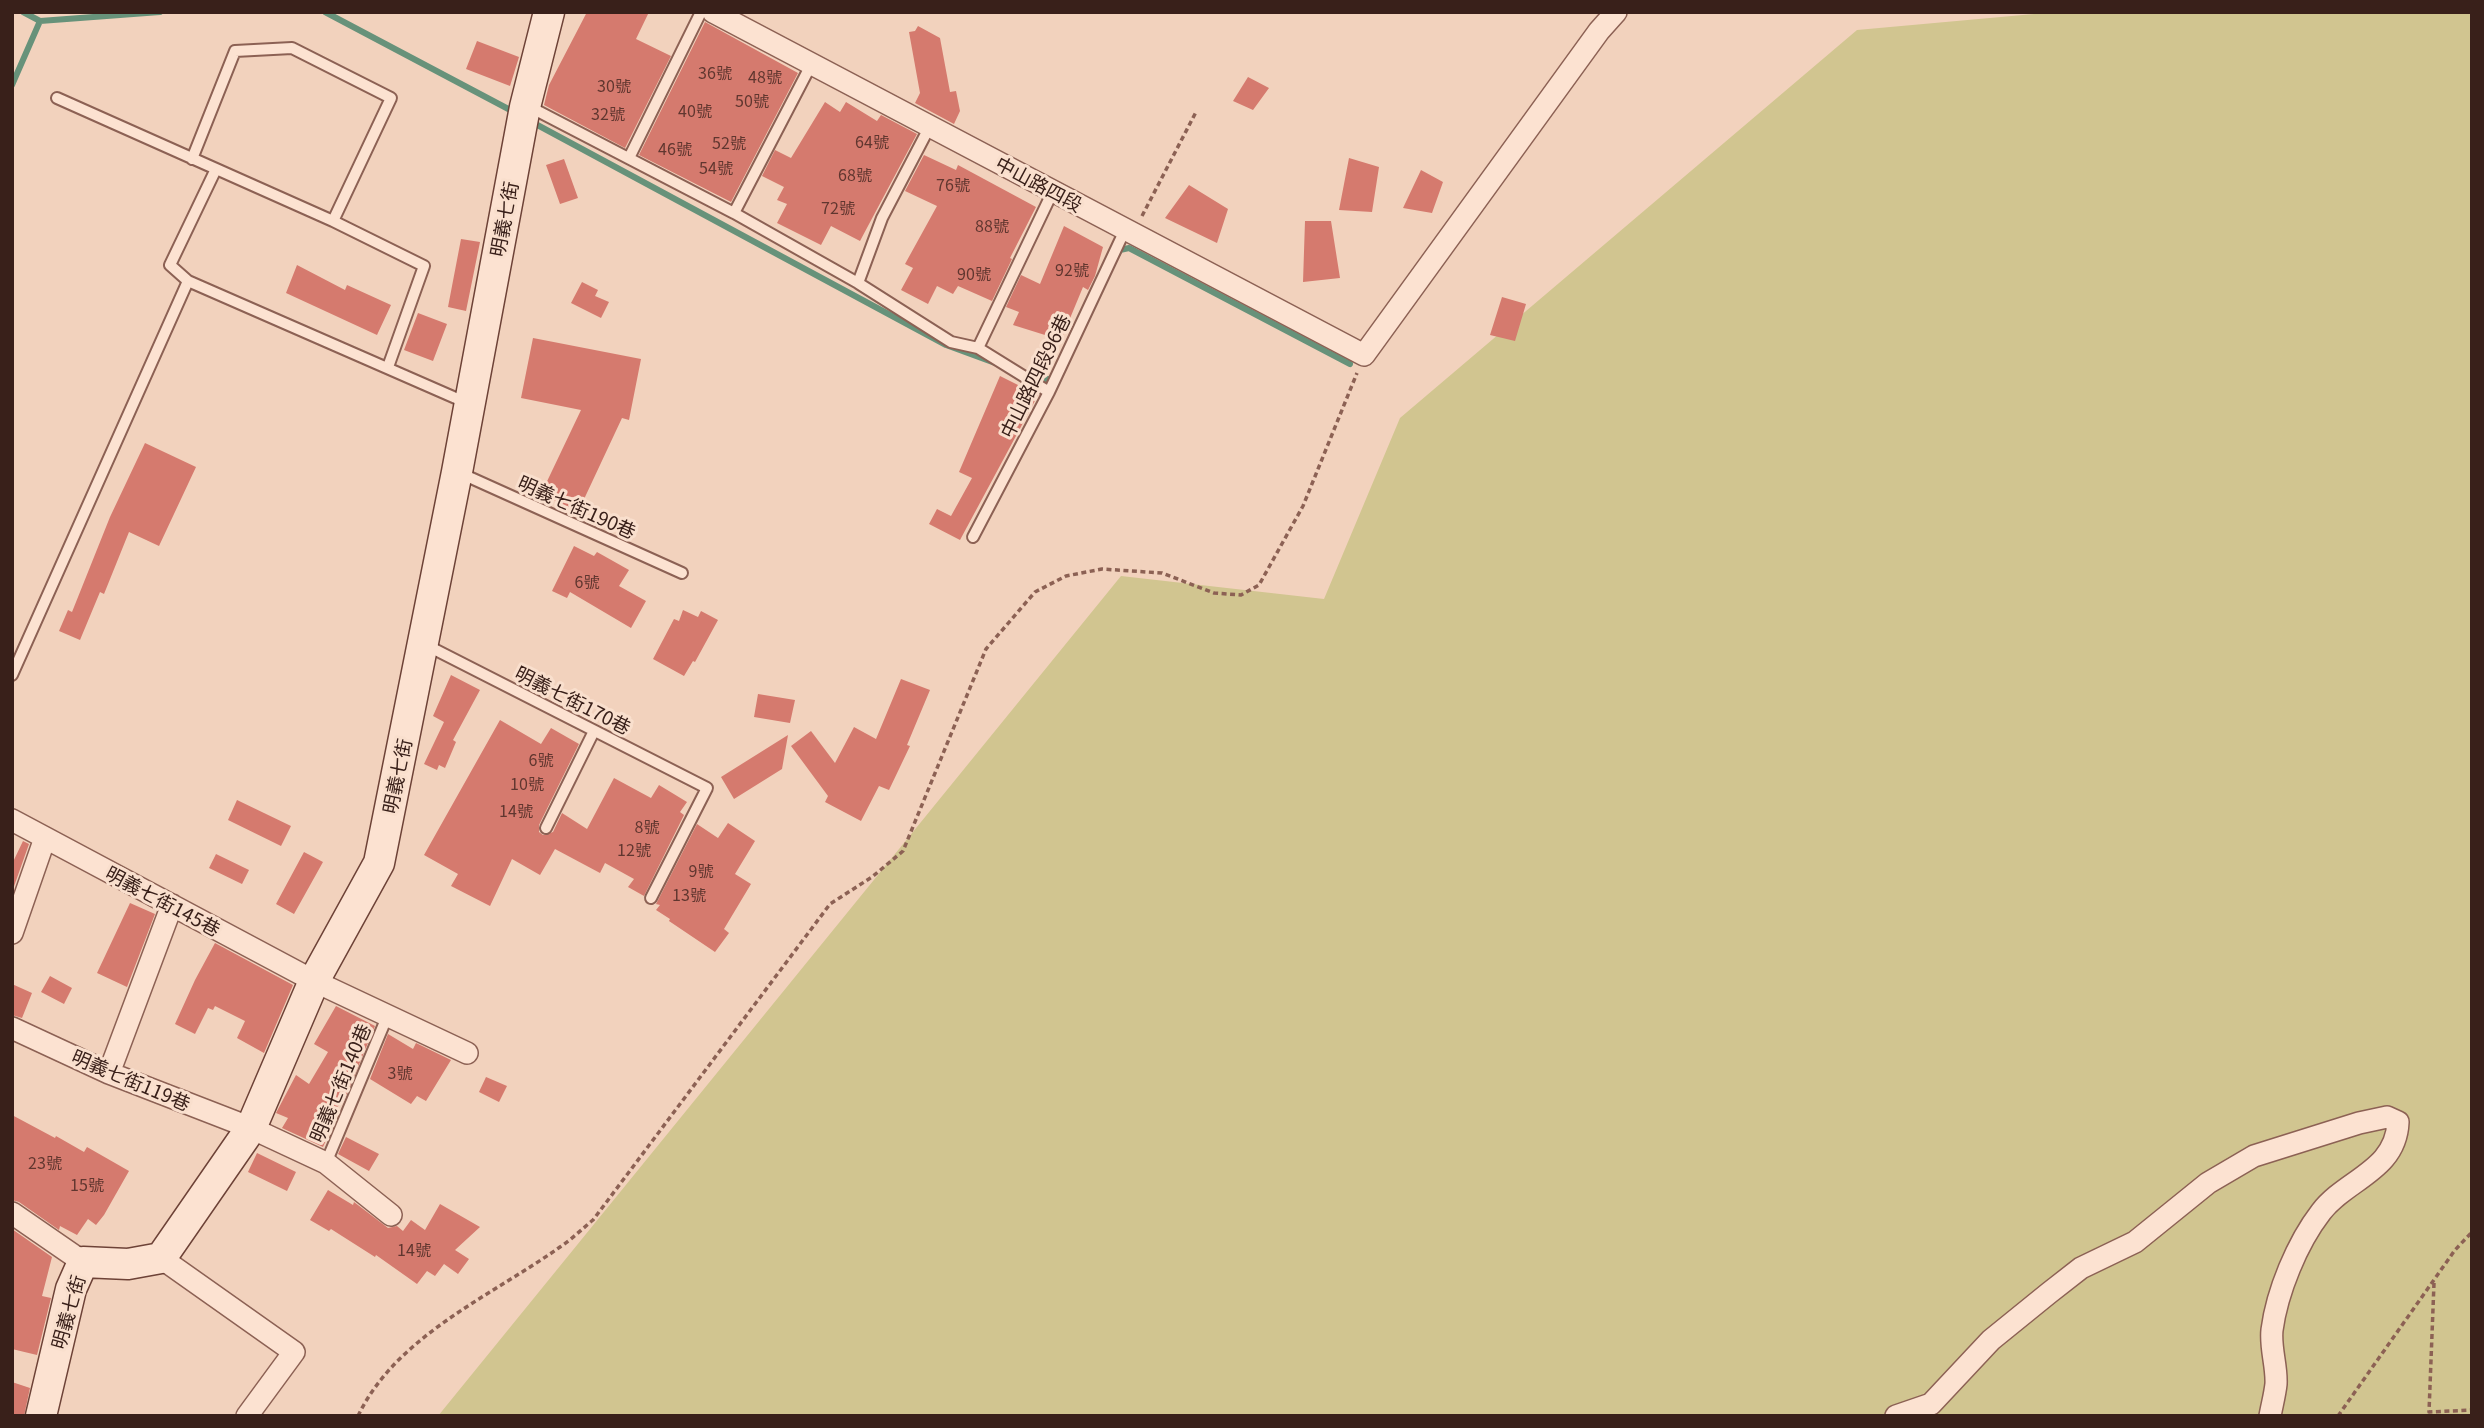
<!DOCTYPE html>
<html>
<head>
<meta charset="utf-8">
<style>
	body { margin:0 }
	#map { position:relative; width:2484px; height:1428px; overflow:hidden; background:#f2d2bd; font-family:Georgia,serif }
	canvas { display:block }
	.frame { position:absolute; inset:0; border:14px solid #39201a; pointer-events:none }
</style>
</head>
<body>
<div id="map">
<canvas width="2484" height="1428"></canvas>
<div class="frame"></div>
</div>
<script>
const c = document.querySelector('canvas').getContext('2d');
c.lineJoin = 'round';
function fillPath(path, color) {
  c.fillStyle = color;
  c.fill(path, 'evenodd');
}
function strokePath(path, color, width, dash) {
  c.strokeStyle = color;
  c.lineWidth = width;
  c.lineCap = dash ? 'butt' : 'round';
  c.setLineDash(dash || []);
  c.stroke(path);
}
function drawText(font, color, halo, rows, align = 'center') {
  c.font = font + ' Georgia,"Noto Sans TC",serif';
  c.lineWidth = 6;
  c.setLineDash([]);
  c.textBaseline = 'middle';
  c.strokeStyle = halo;
  c.fillStyle = color;
  for (const [text, x, y, turn = 0] of rows) {
    c.save();
    c.translate(x, y);
    c.rotate((+turn || 0) * Math.PI / 180);
    c.textAlign = isNaN(turn) ? turn : align;
    if (halo) c.strokeText(text, 0, 0);
    c.fillText(text, 0, 0);
    c.restore();
  }
}
fillPath(new Path2D(`
	M2056,12H2472V1416H438L1121,576L1324,599L1400,418L1857,30Z`), '#d1c590');
strokePath(new Path2D(`
	M23,12L40,21L160,12
	M325,12L514,112
	M12,85L40,21
	M530,121L946,345L995,363
	M1118,254L1120,250L1129,248L1350,364
	M1034,378L1041,381L1057,377`), '#67927a', 6);
fillPath(new Path2D(`
	M587,12H649L636,39L671,56L625,148L544,105L549,85Z
	M705,22L798,73L731,202L639,155Z
	M918,26L940,38L950,92L956,91L960,111L954,124L915,103L920,93L909,32L915,31Z
	M477,41L519,57L510,86L466,69Z
	M1248,77L1269,88L1253,110L1233,101Z
	M825,102L840,112L846,102L877,121L881,115L917,134L860,241L831,226L821,245L777,223L787,204L777,200L784,187L762,176L775,150L791,158Z
	M924,155L956,170L958,165L1036,207L1010,258L1012,259L992,301L958,286L953,294L937,286L928,304L901,290L913,268L905,264L937,206L905,191Z
	M1349,158L1379,167L1372,212L1339,210Z
	M564,159L578,198L560,204L546,165Z
	M1421,170L1443,182L1432,213L1403,208Z
	M1189,185L1228,209L1217,243L1165,218Z
	M1305,221H1331L1340,278L1303,282Z
	M1064,226L1103,247L1095,276L1088,290L1083,287L1061,340L1013,325L1019,312L1006,307L1021,275L1040,284Z
	M461,239L480,242L466,311L448,307Z
	M297,265L345,290L347,285L391,305L377,335L286,293Z
	M582,282L598,290L595,296L609,302L601,318L571,303Z
	M1502,297L1526,304L1515,341L1490,335Z
	M418,313L447,324L433,361L404,350Z
	M533,338L641,359L629,420L622,418L578,512L541,494L581,410L521,398Z
	M1000,376L1038,395L960,540L929,524L937,509L951,516L972,478L959,472Z
	M145,443L196,467L159,546L129,532L104,594L100,592L80,640L59,631L68,610L72,612L110,517Z
	M574,546L594,556L597,552L629,570L619,586L646,601L631,628L570,592L567,598L552,591Z
	M683,610L698,617L701,611L718,620L695,662L693,661L684,676L653,659L674,619L679,621Z
	M451,675L480,690L453,740L456,742L445,768L439,765L437,770L424,764L444,722L433,716Z
	M901,679L930,690L907,745L910,746L889,790L879,786L861,821L825,802L828,796L791,746L811,731L835,763L854,727L876,739Z
	M758,694L795,700L790,723L754,717Z
	M500,720L541,744L551,728L579,744L539,825V832L543,835L553,832L562,813L587,829L614,778L651,798L659,785L687,802L680,812L684,815L644,896L628,887L634,879L605,863L600,873L555,849L540,875L512,859L490,906L451,886L458,874L424,855Z
	M788,735L782,769L734,799L721,777Z
	M237,800L291,826L281,846L228,820Z
	M728,823L755,841L735,874L751,884L724,929L729,933L715,952L669,921L670,919L656,910L660,905L656,904L697,824L718,838Z
	M23,841L29,844L12,892V864Z
	M304,852L323,862L294,914L276,904Z
	M216,854L249,870L242,884L209,868Z
	M130,903L155,914L127,987L97,973Z
	M215,943L293,985L264,1053L237,1038L245,1021L215,1006L213,1010L208,1008L195,1034L175,1024L195,980Z
	M50,976L72,988L64,1004L41,992Z
	M12,984L32,993L22,1018L12,1015Z
	M336,1006L375,1026L343,1103L329,1112L337,1116L323,1147L282,1128L288,1118L276,1113L296,1075L309,1084L328,1052L314,1044Z
	M388,1034L413,1049L416,1043L451,1060L426,1101L417,1096L411,1104L370,1079Z
	M486,1077L507,1086L499,1102L479,1092Z
	M12,1115L55,1138L56,1136L84,1152L87,1147L129,1171L104,1215L96,1225L88,1219L77,1235L60,1226L59,1230L19,1202L12,1200Z
	M346,1137L379,1154L369,1171L338,1154Z
	M257,1153L296,1172L287,1191L248,1172Z
	M328,1190L353,1205L354,1202L388,1228L397,1226L403,1231L411,1220L425,1230L440,1204L480,1227L455,1250L469,1259L458,1274L444,1264L435,1276L427,1271L417,1284L376,1255L375,1257L331,1229L329,1231L310,1220Z
	M12,1229L52,1257L42,1296L51,1298L37,1355L12,1349Z
	M12,1382L30,1388L24,1416H12Z`), '#d57a6e');
const lane = new Path2D(`
	M57,98L333,221L424,266L388,367
	M528,106L734,213L858,283L951,342L978,348L1049,392
	M629,158L701,12
	M192,159L235,51L292,48L391,98L333,221
	M734,213L812,63
	M188,281L170,265L216,169
	M858,283L882,218L930,126
	M978,348L1053,191
	M460,473L682,573
	M973,537L1049,392L1125,230
	M426,645L707,788L651,898
	M12,675L188,281L467,403
	M546,828L594,731
	M326,1163L387,1017`);
const street = new Path2D(`
	M713,12L1364,355L1599,31L1616,12
	M12,820L314,981L467,1053
	M12,933L45,838
	M12,1028L109,1073L251,1128L326,1163L391,1215
	M109,1073L172,905
	M12,1213L83,1262
	M161,1258L294,1352L247,1416
	M1896,1416L1931,1404L1991,1340L2049,1293L2081,1268L2135,1242L2208,1183L2254,1156L2359,1123L2387,1117L2398,1122C2396,1171 2346,1179 2321,1212C2297,1243 2277,1292 2272,1330C2270,1348 2277,1366 2276,1384C2275,1394 2272,1405 2270,1416`);
const secondary = new Path2D(`
	M41,1416L71,1289L83,1262L128,1264L161,1258L251,1128L314,981L379,863L457,472L525,107L549,12`);
strokePath(lane, '#8c6154', 14);
strokePath(street, '#8c6154', 24);
strokePath(secondary, '#6d4237', 33);
strokePath(new Path2D(`
	M1142,216L1196,112
	M2434,1283L2429,1412L2472,1410
	M358,1416C396,1336 491,1296 560,1247C572,1239 582,1229 593,1220L830,904L872,877L903,851L986,649L1035,592L1066,576L1102,569L1162,573L1214,593L1241,595L1259,585L1303,506L1357,373
	M2338,1416L2455,1250L2472,1232`), '#8c6154', 3.5, [5, 3.5]);
strokePath(lane, '#fce2d1', 10);
strokePath(street, '#fce2d1', 21);
strokePath(secondary, '#fce2d1', 30);
drawText('16px', '#60362f', null, [
	["36號",715,73],
	["48號",765,77],
	["30號",614,86],
	["50號",752,101],
	["40號",695,111],
	["32號",608,114],
	["64號",872,142],
	["52號",729,143],
	["46號",675,149],
	["54號",716,168],
	["68號",855,175],
	["76號",953,185],
	["72號",838,208],
	["88號",992,226],
	["92號",1072,270],
	["90號",974,274],
	["6號",587,582],
	["6號",541,760],
	["10號",527,784],
	["14號",516,811],
	["8號",647,827],
	["12號",634,850],
	["9號",701,871],
	["13號",689,895],
	["3號",400,1073],
	["23號",45,1163],
	["15號",87,1185],
	["14號",414,1250]
]);
drawText('19px', '#39201a', '#f9dfcd', [
	["中山路四段",1039,184,28],
	["明義七街",504,219,-79],
	["中山路四段96巷",1035,376,-64],
	["明義七街190巷",577,507,24],
	["明義七街170巷",573,700,27],
	["明義七街",397,776,-78],
	["明義七街145巷",163,901,28],
	["明義七街119巷",131,1080,23],
	["明義七街140巷",340,1083,-67],
	["明義七街",68,1312,-74]
]);
</script>
</body>
</html>
